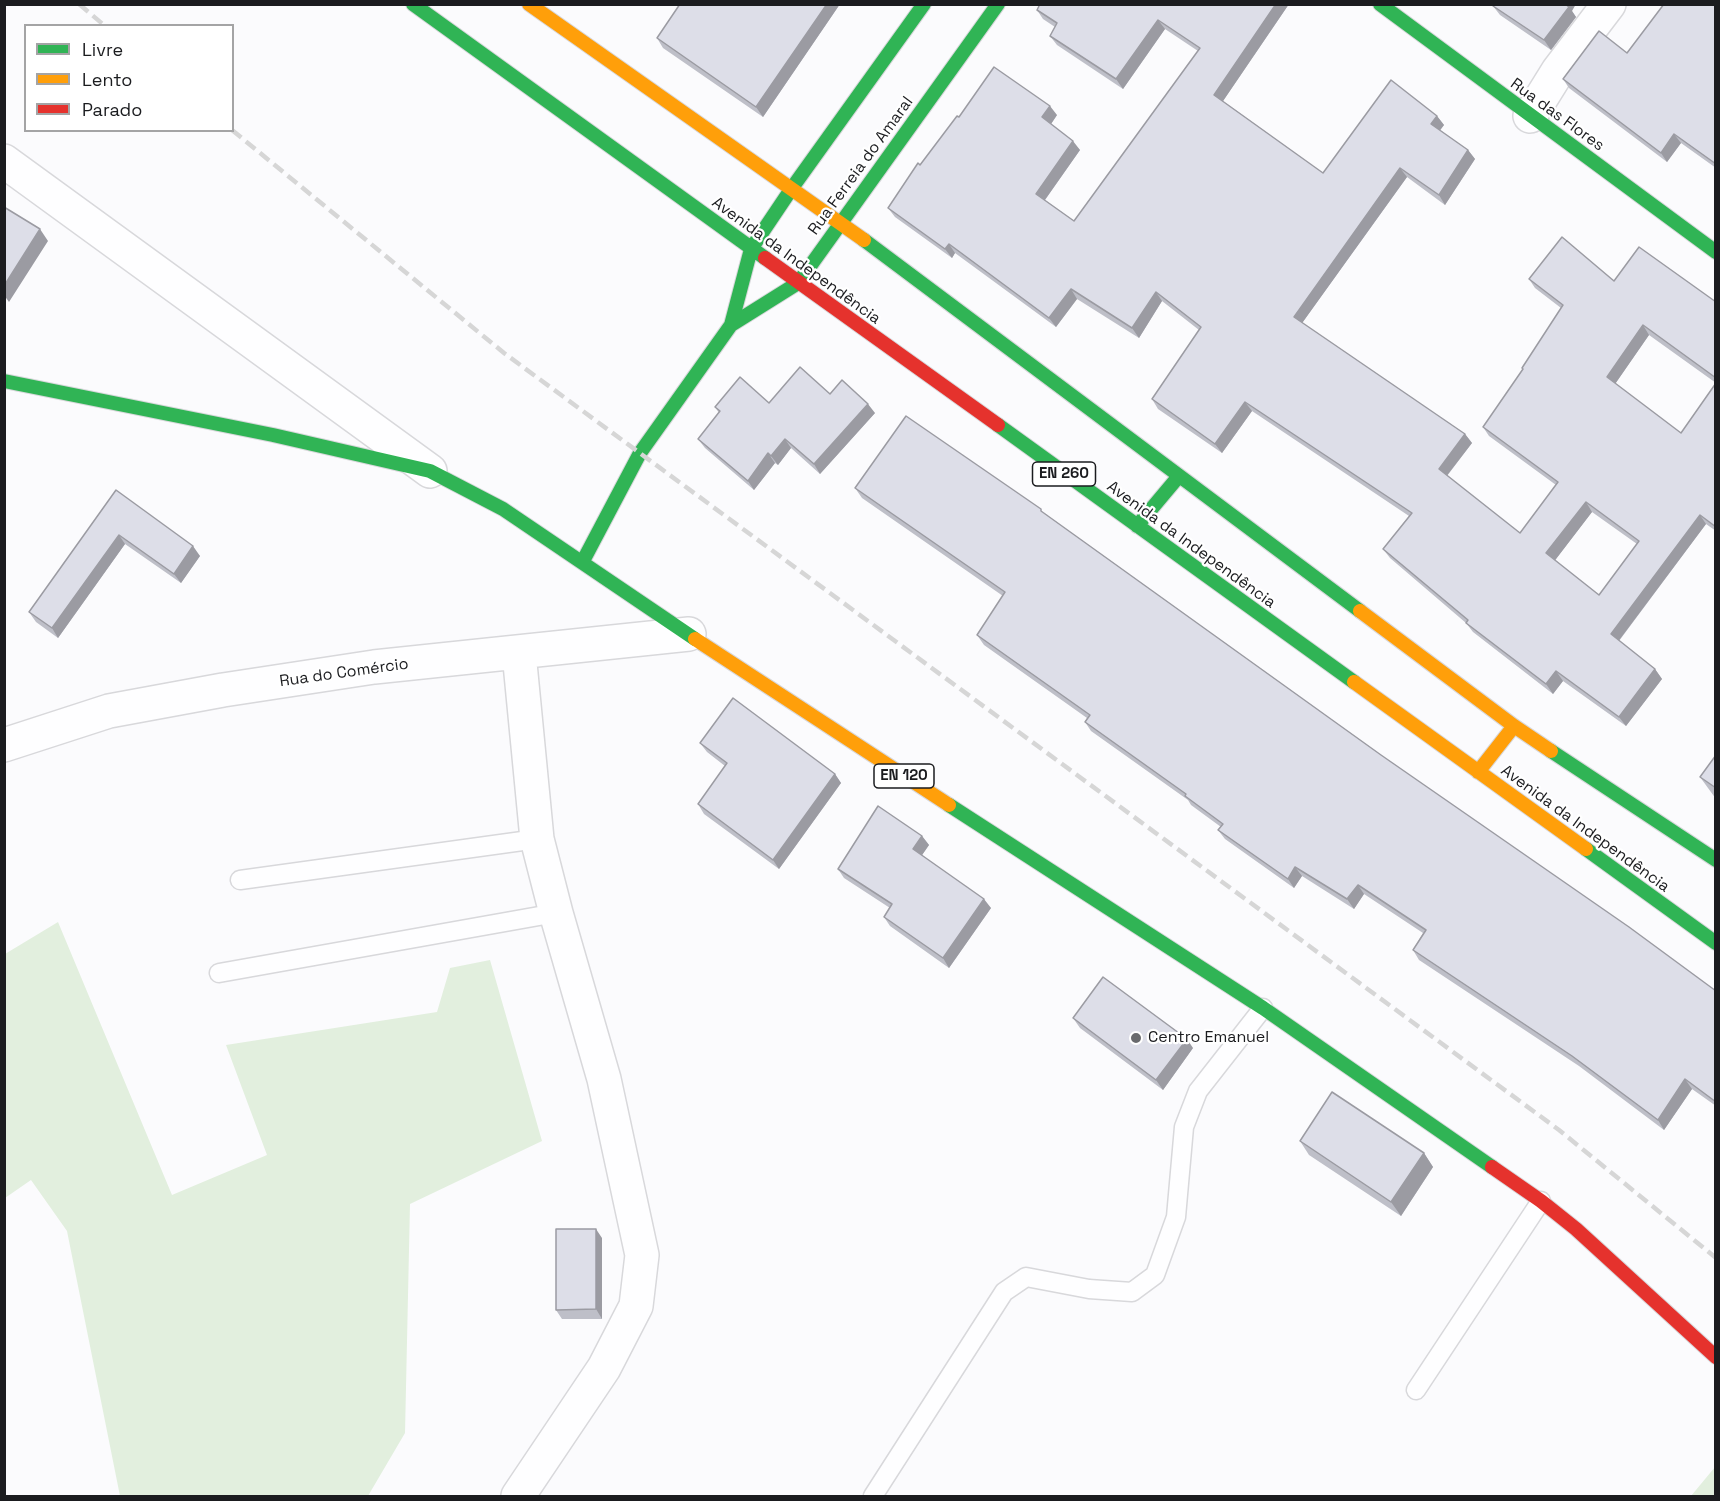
<!DOCTYPE html>
<html>
<head>
<meta charset="utf-8">
<style>
	body { margin:0 }
	#map { position:relative; width:1720px; height:1501px; overflow:hidden; background:#fbfbfd; font-family:"Space Grotesk",sans-serif }
	canvas { display:block }
	.frame { position:absolute; inset:0; border:6px solid #1b1c1f; pointer-events:none }
	.legend { position:absolute; left:24px; top:24px; width:210px; height:108px; box-sizing:border-box; background:#fff; border:2px solid #a4a4a5; margin:0; padding:8px 10px; list-style:none; font-size:18px; color:#1b1c1f }
	.legend li { display:flex; align-items:center; gap:12px; height:30px }
	.legend b { width:30px; border:2px solid #a4a4a5 }
</style>
</head>
<body>
<div id="map">
<canvas width="1720" height="1501"></canvas>
<div class="frame"></div>
<ul class="legend">
<li><b style="height:8px;background:#30b455"></b>Livre</li>
<li><b style="height:8px;background:#ff9f0a"></b>Lento</li>
<li><b style="height:8px;background:#e5322d"></b>Parado</li>
</ul>
</div>
<script>
const c = document.querySelector('canvas').getContext('2d');
c.lineJoin = 'round';
function fillPath(path, color) {
  c.fillStyle = color;
  c.fill(path, 'evenodd');
}
function strokePath(path, color, width, dash) {
  c.strokeStyle = color;
  c.lineWidth = width;
  c.lineCap = dash ? 'butt' : 'round';
  c.setLineDash(dash || []);
  c.stroke(path);
}
function drawText(font, color, halo, rows, align = 'center') {
  c.font = font + ' "Space Grotesk",sans-serif';
  c.lineWidth = 4.5;
  c.setLineDash([]);
  c.textBaseline = 'middle';
  c.strokeStyle = halo;
  c.fillStyle = color;
  for (const [text, x, y, turn = 0] of rows) {
    c.save();
    c.translate(x, y);
    c.rotate((+turn || 0) * Math.PI / 180);
    c.textAlign = isNaN(turn) ? turn : align;
    if (halo) c.strokeText(text, 0, 0);
    c.fillText(text, 0, 0);
    c.restore();
  }
}
fillPath(new Path2D(`
	M58,922L172,1195L267,1155L226,1045L437,1012L450,968L490,960L542,1141L410,1204L405,1433L368,1496H120L67,1231L31,1180L5,1198V954Z
	M1715,1467V1496H1691Z`), '#e2efde');
const lane = new Path2D(`
	M240,880L537,839
	M219,973L556,913
	M1416,1390L1541,1201
	M873,1496L1004,1292L1026,1277L1089,1289L1132,1292L1155,1275L1176,1217L1184,1127L1198,1091L1263,1008`);
const street = new Path2D(`
	M1530,116L1558,71L1609,4
	M4,161L430,471
	M4,745L109,711L223,690L374,667L689,634
	M518,1496L604,1368L636,1306L642,1255L604,1079L556,913L537,839L519,653`);
const fast = new Path2D(`
	M413,4L765,258
	M1380,4L1716,252
	M864,240L1360,611
	M731,325L798,283L998,4
	M4,381L273,435L430,471L503,509L695,639
	M998,425L1354,682
	M1137,526L1179,476
	M583,561L640,453L731,325L751,249L792,188L924,4
	M1551,751L1716,860
	M949,805L1263,1008L1492,1167
	M1586,849L1716,943`);
const slow = new Path2D(`
	M529,4L864,240
	M1360,611L1514,726L1551,751
	M695,639L949,805
	M1354,682L1586,849
	M1478,772L1514,726`);
const jam = new Path2D(`
	M765,258L998,425
	M1492,1167L1541,1201L1576,1229L1716,1357`);
strokePath(lane, '#d8d8db', 21);
strokePath(street, '#d8d8db', 36);
strokePath(fast, '#d8d8db', 16);
strokePath(slow, '#d8d8db', 16);
strokePath(jam, '#d8d8db', 16);
strokePath(lane, '#fefeff', 18);
strokePath(street, '#fefeff', 33);
strokePath(fast, '#30b455', 14);
strokePath(slow, '#ff9f0a', 14);
strokePath(jam, '#e5322d', 14);
strokePath(new Path2D(`
	M79,4L105,26
	M232,130L504,353L1559,1130L1716,1258`), '#d6d6d6', 4.5, [12, 6]);
fillPath(new Path2D(`
	M840,4L763,117L663,48L657,38Z
	M1289,4L1223,101L1323,173L1437,116L1444,125L1440,130L1468,150L1475,159L1445,205L1407,177L1302,323L1465,434L1472,443L1447,476L1520,533L1556,485L1489,436L1483,427L1523,370L1561,308L1535,288L1529,279L1614,281L1716,302V383L1649,335L1615,384L1681,433L1716,383V531L1706,524L1619,641L1655,669L1662,679L1626,726L1563,681L1553,694L1473,632L1466,623L1390,558L1383,549L1409,516L1252,411L1222,453L1158,409L1152,399L1199,330L1162,301L1139,338L1077,299L1056,327L955,253L952,258L895,217L888,208L920,165L959,117L1057,115L1051,124L1080,150L1045,200L1074,221L1198,51L1165,29L1123,89L1057,45L1050,36L1055,27L1043,19L1037,10ZM1592,512L1637,544L1599,595L1555,560Z
	M1716,4V168L1681,143L1667,162L1569,88L1563,79L1627,53Z
	M1493,6L1572,11L1576,17L1551,50L1500,15Z
	M830,394L875,413L820,474L791,448L778,465L775,463L754,490L705,448L698,439L719,413L715,407L769,403Z
	M855,488L1044,513L1381,755L1716,991V1106L1692,1089L1664,1130L1579,1066L1419,960L1413,950L1423,933L1364,894L1354,909L1302,876L1294,888L1225,839L1218,830L1221,827L1191,805L1188,800L1091,731L1085,722L1087,718L984,645L977,635L1003,596L862,498Z
	M116,490L200,556L181,583L125,544L58,638L36,622L29,612Z
	M700,743L835,774L841,783L779,869L704,814L698,804L725,766L707,752Z
	M1716,755V799L1700,777Z
	M922,836L929,845L922,855L991,908L949,968L890,926L884,917L890,908L844,878L838,869Z
	M1073,1018L1193,1048L1163,1090L1080,1028Z
	M1300,1141L1424,1153L1433,1167L1401,1216L1309,1155Z
	M602,1238V1319H562L556,1310Z`), '#bebfc8');
fillPath(new Path2D(`
	M827,4H840L763,117L756,107Z
	M1276,4H1289L1221,104L1214,95Z
	M1565,4H1576L1572,11L1576,17L1551,50L1544,40Z
	M1158,20L1165,29L1123,89L1116,79Z
	M1050,106L1057,115L1049,127L1042,117Z
	M1437,116L1444,125L1438,133L1431,124Z
	M1674,134L1681,143L1667,162L1661,153Z
	M1073,141L1080,150L1042,204L1036,194Z
	M1468,150L1475,159L1445,205L1439,195Z
	M1400,168L1407,177L1300,326L1294,317Z
	M40,229L48,241L9,302L4,295V286Z
	M949,244L955,253L952,258L945,249Z
	M1071,289L1077,299L1056,327L1049,318Z
	M1156,292L1162,301L1139,338L1132,328Z
	M1643,325L1649,335L1613,387L1607,377Z
	M1245,402L1252,411L1222,453L1215,444Z
	M868,404L875,413L820,474L814,464Z
	M1465,434L1472,443L1445,478L1439,469Z
	M785,439L791,448L778,465L771,456Z
	M768,453L775,463L754,490L748,481Z
	M1586,502L1592,512L1553,563L1546,553Z
	M1700,515L1706,524L1617,643L1611,634Z
	M119,535L125,544L58,638L52,628Z
	M193,546L200,556L181,583L174,574Z
	M1655,669L1662,679L1626,726L1619,717Z
	M1556,671L1563,681L1553,694L1546,684Z
	M835,774L841,783L779,869L773,860Z
	M922,836L929,845L920,858L913,849Z
	M1295,867L1302,876L1294,888L1288,879Z
	M1358,885L1364,894L1354,909L1347,899Z
	M984,899L991,908L949,968L943,958Z
	M1187,1039L1193,1048L1163,1090L1156,1080Z
	M1685,1079L1692,1089L1664,1130L1658,1120Z
	M1424,1153L1433,1167L1401,1216L1391,1202Z
	M596,1229L602,1238V1319L596,1309Z`), '#9b9ba2');
const building = new Path2D(`
	M680,4H827L756,107L657,38Z
	M1040,4H1276L1214,95L1323,173L1391,80L1437,116L1431,124L1468,150L1439,195L1400,168L1294,317L1465,434L1439,469L1520,533L1558,482L1483,427L1523,369L1522,368L1563,305L1529,279L1562,237L1614,281L1639,247L1716,302V378L1643,325L1607,377L1681,433L1716,383V527L1700,515L1611,634L1655,669L1619,717L1556,671L1546,684L1466,623L1468,620L1383,549L1412,513L1245,402L1215,444L1152,399L1201,327L1156,292L1132,328L1071,289L1049,318L949,244L945,249L888,208L918,163L920,165L957,116L959,117L994,67L1050,106L1042,117L1073,141L1036,194L1074,221L1200,48L1158,20L1116,79L1050,36L1057,23L1037,10ZM1586,502L1639,541L1599,595L1546,553Z
	M1495,4H1565L1569,7L1544,40L1493,6Z
	M1664,4H1716V164L1674,134L1661,153L1563,79L1599,31L1627,53Z
	M4,207L40,229L4,286Z
	M800,367L830,394L842,380L868,404L814,464L785,439L771,456L768,453L748,481L698,439L720,411L715,407L740,377L769,403Z
	M906,416L1041,509V511L1381,755L1629,927L1716,991V1102L1685,1079L1658,1120L1572,1056L1413,950L1426,930L1358,885L1347,899L1295,867L1288,879L1218,830L1223,824L1185,796L1186,794L1085,722L1090,715L977,635L1005,592L855,488Z
	M116,490L193,546L174,574L119,535L52,628L29,612Z
	M733,698L835,774L773,860L698,804L727,763L700,743Z
	M1716,755V788L1700,777Z
	M878,806L922,836L913,849L984,899L943,958L884,917L892,904L838,869Z
	M1103,977L1187,1039L1156,1080L1073,1018Z
	M1332,1092L1424,1153L1391,1202L1300,1141Z
	M556,1229H596V1309L556,1310Z`);
fillPath(building, '#dddee8');
strokePath(building, '#9b9ba2', 1.5);
for (const [x, y, r, color] of [
	[1136,1038,6,"#696a6d"]
]) {
  const dot = new Path2D();
  dot.arc(x, y, r, 0, 2 * Math.PI);
  c.fillStyle = color;
  c.fill(dot);
  strokePath(dot, '#fff', 2);
}
for (const [x, y, w] of [
	[1064,474,63],
	[904,776,60]
]) {
  const box = new Path2D();
  box.roundRect(x - w / 2, y - 12, w, 24, 4.5);
  c.fillStyle = '#fff';
  c.fill(box);
  strokePath(box, '#1b1c1f', 1.5);
}
drawText('bold 15px', '#1b1c1f', null, [
	["EN 260",1064,474],
	["EN 120",904,776]
]);
drawText('16px', '#1b1c1f', '#fff', [
	["Rua das Flores",1557,115,36],
	["Rua Ferreia do Amaral",861,166,-54],
	["Avenida da Independência",796,261,36],
	["Avenida da Independência",1191,545,36],
	["Rua do Comércio",344,673,-8],
	["Avenida da Independência",1585,829,36]
]);
drawText('16px', '#1b1c1f', '#fff', [
	["Centro Emanuel",1148,1038]
], 'left');
</script>
</body>
</html>
